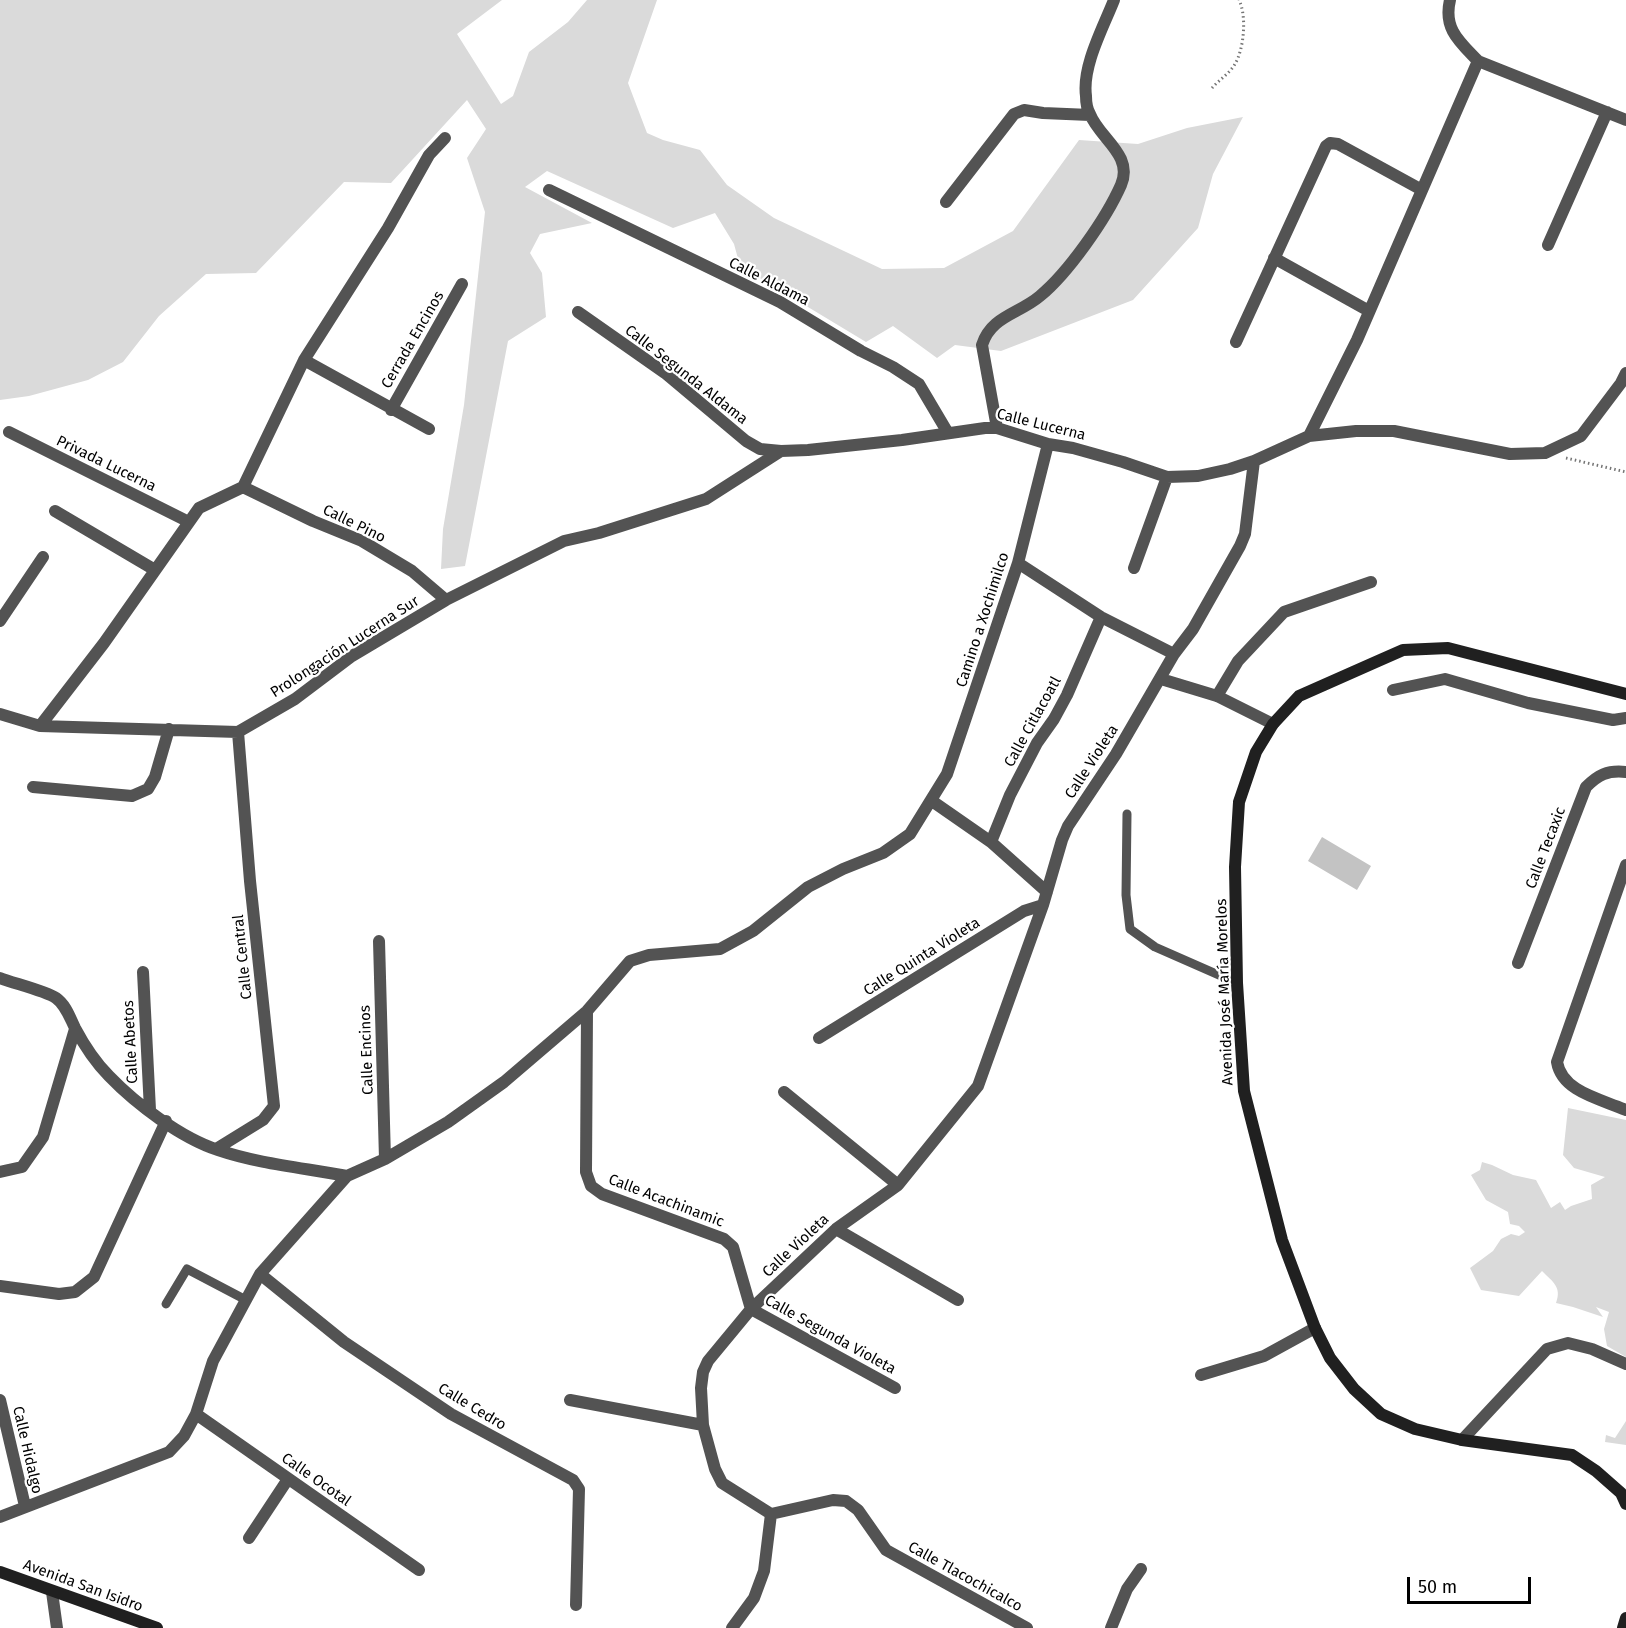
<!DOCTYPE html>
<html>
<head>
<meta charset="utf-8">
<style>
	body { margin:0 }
	#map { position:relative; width:1626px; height:1628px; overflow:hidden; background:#fff; font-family:"Fira Sans",sans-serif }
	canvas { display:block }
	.scale { position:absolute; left:1407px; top:1577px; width:124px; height:27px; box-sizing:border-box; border:3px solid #000; border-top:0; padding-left:8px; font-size:18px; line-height:21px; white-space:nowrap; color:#000; -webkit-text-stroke:4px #fff; paint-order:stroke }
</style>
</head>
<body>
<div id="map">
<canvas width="1626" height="1628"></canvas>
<div class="scale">50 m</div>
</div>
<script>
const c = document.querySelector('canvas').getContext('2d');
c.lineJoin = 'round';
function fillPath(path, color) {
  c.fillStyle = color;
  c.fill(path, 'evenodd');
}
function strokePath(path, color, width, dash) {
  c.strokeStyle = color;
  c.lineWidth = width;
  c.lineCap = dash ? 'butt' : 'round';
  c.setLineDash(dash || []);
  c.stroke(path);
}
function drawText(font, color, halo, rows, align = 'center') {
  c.font = font + ' "Fira Sans",sans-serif';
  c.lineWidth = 4.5;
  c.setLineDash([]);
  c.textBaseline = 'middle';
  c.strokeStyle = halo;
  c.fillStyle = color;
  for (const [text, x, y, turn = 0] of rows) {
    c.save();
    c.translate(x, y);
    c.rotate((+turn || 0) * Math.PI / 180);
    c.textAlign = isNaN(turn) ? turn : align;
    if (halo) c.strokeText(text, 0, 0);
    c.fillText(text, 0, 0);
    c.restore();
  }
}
fillPath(new Path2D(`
	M0,0H502L457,34L501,104L513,96L529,52L568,22L587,0H657L628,83L647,133L663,140L700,150L727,185L774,218L882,269L944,268L1013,231L1079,140L1138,144L1187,128L1243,117L1213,174L1198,228L1133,300L1001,351L955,345L937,358L893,326L866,342L740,266L734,244L715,213L673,228L547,171L525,187L592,223L540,234L530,253L542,273L546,317L508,341L465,566L441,569L443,529L464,405L485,212L467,158L486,129L467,100L391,183L344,182L256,273L206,274L159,316L123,362L88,380L29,396L0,400Z
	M1568,1108L1626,1120V1357L1607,1346L1604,1329L1609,1312L1596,1307L1603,1317L1573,1307L1556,1303C1562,1287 1553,1282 1542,1271L1519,1296L1481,1290L1470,1268L1493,1251L1501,1239L1511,1234L1519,1236L1525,1232L1519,1226L1510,1224L1508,1212L1486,1200L1471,1175L1480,1170L1482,1162L1492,1165L1513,1175L1536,1180L1551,1208L1560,1202L1565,1210L1571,1206L1592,1199L1591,1185L1605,1177L1574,1168L1563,1155Z
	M1626,1421V1445L1605,1442L1606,1435L1615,1438Z`), '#dadada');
fillPath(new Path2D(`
	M1322,837L1371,866L1357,890L1308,861Z`), '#c3c3c3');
strokePath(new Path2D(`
	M1212,88C1219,80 1230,73 1235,64C1244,49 1247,16 1239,0
	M1566,458L1626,472`), '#757575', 3, [1.5, 3]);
strokePath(new Path2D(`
	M1127,814L1126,895L1130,929L1155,947L1237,983
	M166,1304L187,1269L246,1300`), '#535353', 9);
strokePath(new Path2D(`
	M1450,0C1443,29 1460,42 1478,61
	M549,190L780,302L861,351L893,367L919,384L948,433
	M946,202L1014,114L1024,110L1043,113L1090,115
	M1548,245L1607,112
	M1274,258L1369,311
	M578,312L665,373L746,441L760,449L781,451L808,450L902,440L985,428H997L1048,444L1073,448L1123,462L1167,477L1198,476L1230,469L1254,461L1309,436L1356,431H1394L1510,454L1545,453L1581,436L1621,383L1626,373
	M1236,342L1326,146L1330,143L1338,144L1422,190
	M304,360L429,429
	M391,410L462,284
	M997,428L982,345C991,316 1019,314 1040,296C1068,273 1106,219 1121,185C1134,155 1099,138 1090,114C1087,109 1086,101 1086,96C1082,66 1103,28 1114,0
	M9,432L189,522
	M1309,436L1357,340L1478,61L1626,120
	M243,487L313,521L362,541L412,571L446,600
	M55,511L155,570
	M1018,563L1101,617L1174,654
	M1134,568L1167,477
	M0,621L43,557
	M1161,679L1217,696L1273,724
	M1393,690L1445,679L1528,703L1613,720L1626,718
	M1217,696L1238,661L1284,612L1371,582
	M0,714L40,726L238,732L295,699L352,656L446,600L564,541L599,533L706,499L781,451
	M40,726L104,643L199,508L243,487L304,360L388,228L429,155L445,138
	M33,787L132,796L148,789L155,777L169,729
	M932,801L991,842L1047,892
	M991,842L1010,795L1037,743L1054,719L1067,695L1101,617
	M1626,865L1557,1062C1562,1092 1601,1099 1626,1110
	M379,941L385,1159
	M1518,963L1586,787C1598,775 1607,770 1626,772
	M143,972L150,1110
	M0,978C13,983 46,991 56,998C66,1005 70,1018 75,1028C84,1045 96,1063 109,1076C136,1104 181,1138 218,1150C259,1164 305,1168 347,1176
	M587,1011L586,1172L591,1186L602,1194L724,1239L733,1247L751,1309L895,1388
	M819,1038L1024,911L1043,905
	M784,1092L898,1185
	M216,1149L263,1120L274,1106L250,881L238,732
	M0,1172L22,1167L43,1137L75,1029
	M836,1229L958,1300
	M260,1274L344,1342L451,1414L573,1480L579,1489L576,1605
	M0,1286L59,1294L75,1292L94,1277L166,1121
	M1201,1375L1264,1356L1315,1328
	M0,1400L25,1506
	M570,1400L703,1425
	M196,1414L419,1570
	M1462,1440L1547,1349L1568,1343L1592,1349L1626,1364
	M771,1514L833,1500L846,1501L858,1510L886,1550L1027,1628
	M0,1517L169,1452L184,1436L196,1414L213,1361L260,1274L347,1176L385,1159L448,1122L504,1082L587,1011L630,961L649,955L720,949L753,931L808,887L843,869L883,853L910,834L947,774L1018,563L1048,444
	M249,1538L288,1479
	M52,1592L57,1628
	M732,1628L754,1598L764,1571L771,1514L722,1483L715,1469L703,1425L701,1388L703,1372L708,1361L751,1309L836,1229L898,1185L978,1086L1043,905L1062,840L1068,826L1116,754L1174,654L1193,629L1240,546L1245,534L1254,461
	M1111,1628L1127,1589L1141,1569`), '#535353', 12);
strokePath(new Path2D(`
	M1626,694L1448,648L1403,650L1378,661L1299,696L1273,724L1256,752L1239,802L1235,867L1237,983L1244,1091L1282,1240L1315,1328L1330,1358L1354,1389L1381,1414L1415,1429L1462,1440L1572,1455L1596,1471L1621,1493L1626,1504
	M0,1572L157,1628
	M1623,1628L1626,1618`), '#202020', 12);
drawText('15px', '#000', '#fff', [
	["Calle Aldama",769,282,27],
	["Cerrada Encinos",413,340,-60],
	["Calle Segunda Aldama",686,375,38],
	["Calle Lucerna",1041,425,14],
	["Privada Lucerna",106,464,26],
	["Calle Pino",354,524,26],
	["Camino a Xochimilco",983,620,-72],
	["Prolongación Lucerna Sur",345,647,-33],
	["Calle Citlacoatl",1033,722,-61],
	["Calle Violeta",1092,762,-57],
	["Calle Tecaxic",1546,848,-69],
	["Calle Central",243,957,-96],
	["Calle Quinta Violeta",922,957,-32],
	["Avenida José María Morelos",1225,992,-92],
	["Calle Abetos",131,1042,-93],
	["Calle Encinos",367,1050,-92],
	["Calle Acachinamic",666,1201,21],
	["Calle Violeta",796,1246,-43],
	["Calle Segunda Violeta",830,1335,29],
	["Calle Cedro",472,1407,31],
	["Calle Hidalgo",27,1450,77],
	["Calle Ocotal",316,1480,35],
	["Calle Tlacochicalco",965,1577,29],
	["Avenida San Isidro",83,1586,20]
]);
</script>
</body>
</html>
